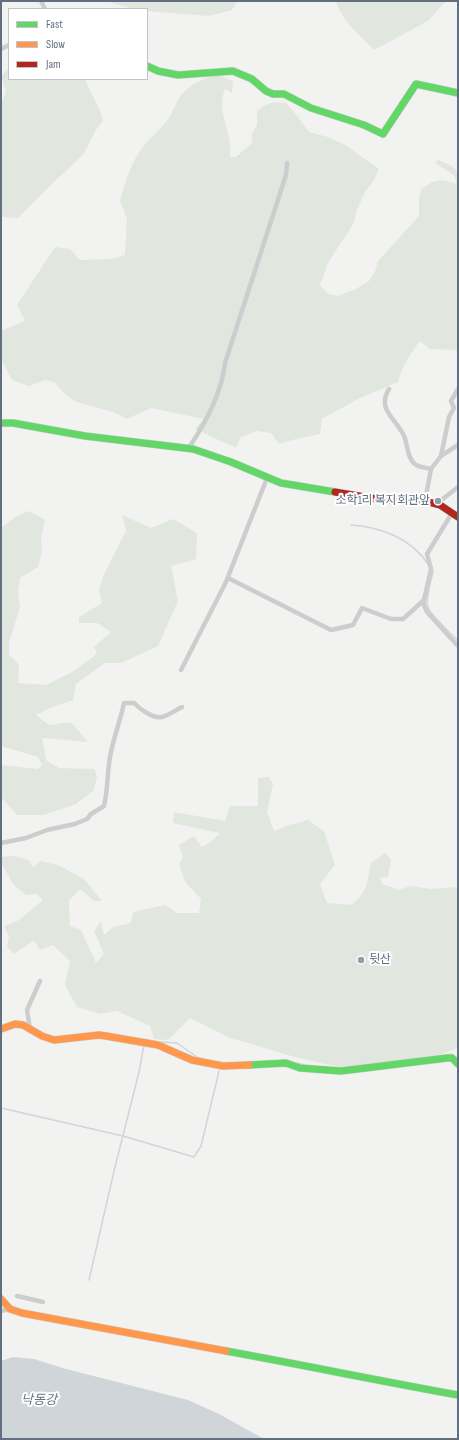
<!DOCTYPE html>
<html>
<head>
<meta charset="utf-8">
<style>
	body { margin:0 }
	#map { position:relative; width:459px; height:1440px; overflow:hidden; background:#f2f3f0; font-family:"Sofia Sans Condensed",sans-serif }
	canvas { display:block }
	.frame { position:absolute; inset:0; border:2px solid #626f81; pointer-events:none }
	.legend { position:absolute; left:8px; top:8px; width:140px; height:72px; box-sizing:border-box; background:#fff; border:1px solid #c0c5cd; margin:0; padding:5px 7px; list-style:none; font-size:12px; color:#626f81 }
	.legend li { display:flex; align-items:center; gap:8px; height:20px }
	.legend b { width:20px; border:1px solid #c0c5cd }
</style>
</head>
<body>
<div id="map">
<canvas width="459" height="1440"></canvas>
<div class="frame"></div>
<ul class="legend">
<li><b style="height:5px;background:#63d668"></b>Fast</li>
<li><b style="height:5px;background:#ff974d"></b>Slow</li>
<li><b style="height:5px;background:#b3261e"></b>Jam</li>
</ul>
</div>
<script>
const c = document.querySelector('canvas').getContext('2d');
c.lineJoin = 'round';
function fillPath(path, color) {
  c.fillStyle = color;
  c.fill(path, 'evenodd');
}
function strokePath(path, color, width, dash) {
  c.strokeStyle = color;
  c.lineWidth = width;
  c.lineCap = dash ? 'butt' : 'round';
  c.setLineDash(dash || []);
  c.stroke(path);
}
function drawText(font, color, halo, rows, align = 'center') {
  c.font = font + ' "Sofia Sans Condensed","Noto Sans KR",sans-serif';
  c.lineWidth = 4;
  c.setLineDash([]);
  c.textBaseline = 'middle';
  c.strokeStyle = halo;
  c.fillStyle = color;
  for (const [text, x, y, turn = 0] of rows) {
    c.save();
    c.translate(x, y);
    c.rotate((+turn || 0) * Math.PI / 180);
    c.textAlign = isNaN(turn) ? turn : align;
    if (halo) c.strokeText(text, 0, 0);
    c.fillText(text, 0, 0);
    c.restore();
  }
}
fillPath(new Path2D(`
	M106,1H238L232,10L209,16L147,11V9C132,9 120,6 106,1Z
	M336,1H446L428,21L374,50C360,35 342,22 336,1Z
	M9,68V79H85C90,93 100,106 103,121L96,130L83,155L55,181L18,218L1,217V104L6,91L1,76Z
	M216,74L233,81L232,93L225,89C217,111 228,123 230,145C231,149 230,153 230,157H236L252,143V133L257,125V111C268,102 272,102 286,103L294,112L309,132L328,137L345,145L379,169L374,180L365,192L356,212L354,223L329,261L320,285L328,294L338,296L356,289L369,281L375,272L378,261L419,216V198L421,189C436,178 440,179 457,184L454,175L435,163L438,160L452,166L458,172V351L455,350L430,349L420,341C410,354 402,366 398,382L358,399L322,419L320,434L292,440L279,444L271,433L257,431L241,437L236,448L195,429L204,419L151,408L127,419L113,412L76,402L65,394L54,382L45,380L29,386L12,380L1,359V331L25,321L17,305L55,247L70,249L80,260L112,259L125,255L127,219L120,201C125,183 131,163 142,148C150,138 160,130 167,121C173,113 175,104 180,96C188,85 204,79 216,74Z
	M29,511L45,520L41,539L42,552L38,567L20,578L18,591L20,607L9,643V655C23,666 19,667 18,683L46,685L72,672L97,654L94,647L111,632L97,623H79V617L102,603L99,589L104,574L126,531L122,515L151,528L173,519L197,533L196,559L171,566L178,601L158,646L121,663H105L76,684L73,700L50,708L36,715L49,725L71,722L88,742L42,738L46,760L59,768L94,769L97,776L94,790L76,804L44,815H17L3,799H1V765L37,769L42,765L38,757L1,746L2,527L17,516Z
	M269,777L273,784L267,812L274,831L287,826L308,820L324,831L335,865L320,884L327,903L351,905C368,892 367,883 371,863L385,853L391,860L388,877L380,878L382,884L399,890L410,886L431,889L458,887V1048L432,1057L340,1067L298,1058L228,1037L190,1018L168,1040L154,1039L150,1026L117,1011L100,1014L77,1007L65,985L70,961L53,945L40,950L34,940L14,954L7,947L9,936L4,926L19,920L43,900L37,894L26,895L13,884L2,864L1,857L14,856L29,860L33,868L40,861L58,865L84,879L102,901H94L80,889L69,901L70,926L81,930L96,963L104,954L94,931L101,921L104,935L113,927L131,923L133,912L165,905L177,913H199L201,899L186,883L179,864L183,858L179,845L194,836L202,847L212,841L220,833L173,823L174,812L225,821L230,806H258V778Z`), '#e1e6de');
fillPath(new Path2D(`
	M13,1357L34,1359L66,1369L188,1400L219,1414L264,1439H1V1361Z`), '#cfd5d9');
strokePath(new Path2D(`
	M351,525C380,527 411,538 428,564
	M432,570L433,572C431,581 425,599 428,607C431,616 451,633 458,641
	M161,1042L177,1043L200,1059
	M447,1055L452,1054L458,1058
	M297,1063L305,1065
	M1,1108L123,1136L194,1157L201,1146L219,1071
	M89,1280L114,1171L139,1072L144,1045`), '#cfd5d9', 1.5);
const fast = new Path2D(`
	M147,66L158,71L178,75L233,71L252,79L266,91L273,94H284L311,108L364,125L383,134L416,84L458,93
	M1,423H13L85,436L193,449L231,462L281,483L335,492
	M249,1065L286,1063L300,1068L341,1071L447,1058H452L458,1064
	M226,1351C303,1365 380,1381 458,1395`);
const slow = new Path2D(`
	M1,1029L15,1024L23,1025L42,1036L54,1040L99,1035L106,1036L158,1045L192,1060L223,1066L249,1065
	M1,1299L10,1309L22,1313L226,1351`);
const jam = new Path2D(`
	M335,492L383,500L425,501L440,505L458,517`);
strokePath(fast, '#ced0d0', 8);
strokePath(slow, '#ced0d0', 8);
strokePath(jam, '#ced0d0', 8);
strokePath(new Path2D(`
	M41,1L45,9
	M1,49L9,45
	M389,389C376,410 397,419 404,436C408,445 407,459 416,465C420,467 426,468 431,469
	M188,449C205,424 222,392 225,363L286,175L287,163
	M441,456L449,417L454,408L451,401L458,389
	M425,501L431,469L441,456L458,445
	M435,503L439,502L458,487
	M452,513L427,554L431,569L424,600V605L427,612L458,646
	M228,578L331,630L353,625L362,608L391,619H403L424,600
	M181,670L226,582L267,478
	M1,843L26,838L47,830L75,824L87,819L91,814L104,806C108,790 107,774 110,757C113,739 120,722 124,703H134C140,709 153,719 162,717C169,715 176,710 182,707
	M30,1029L27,1010L40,981
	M17,1296L43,1302
	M1,1311L10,1309`), '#cccdcd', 4.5);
strokePath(fast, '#63d668', 7);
strokePath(slow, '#ff974d', 7);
strokePath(jam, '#b3261e', 7);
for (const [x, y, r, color] of [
	[438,501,4,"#949da8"],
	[361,960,4,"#949da8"]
]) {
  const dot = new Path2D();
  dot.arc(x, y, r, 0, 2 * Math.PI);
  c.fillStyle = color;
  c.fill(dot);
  strokePath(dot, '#fff', 1.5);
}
drawText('12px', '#626f81', '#fff', [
	["소학1리 복지회관앞",430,501],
	["뒷산",369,960,"left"]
], 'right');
drawText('italic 13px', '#627786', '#fff', [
	["낙동강",39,1401]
]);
</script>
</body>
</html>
